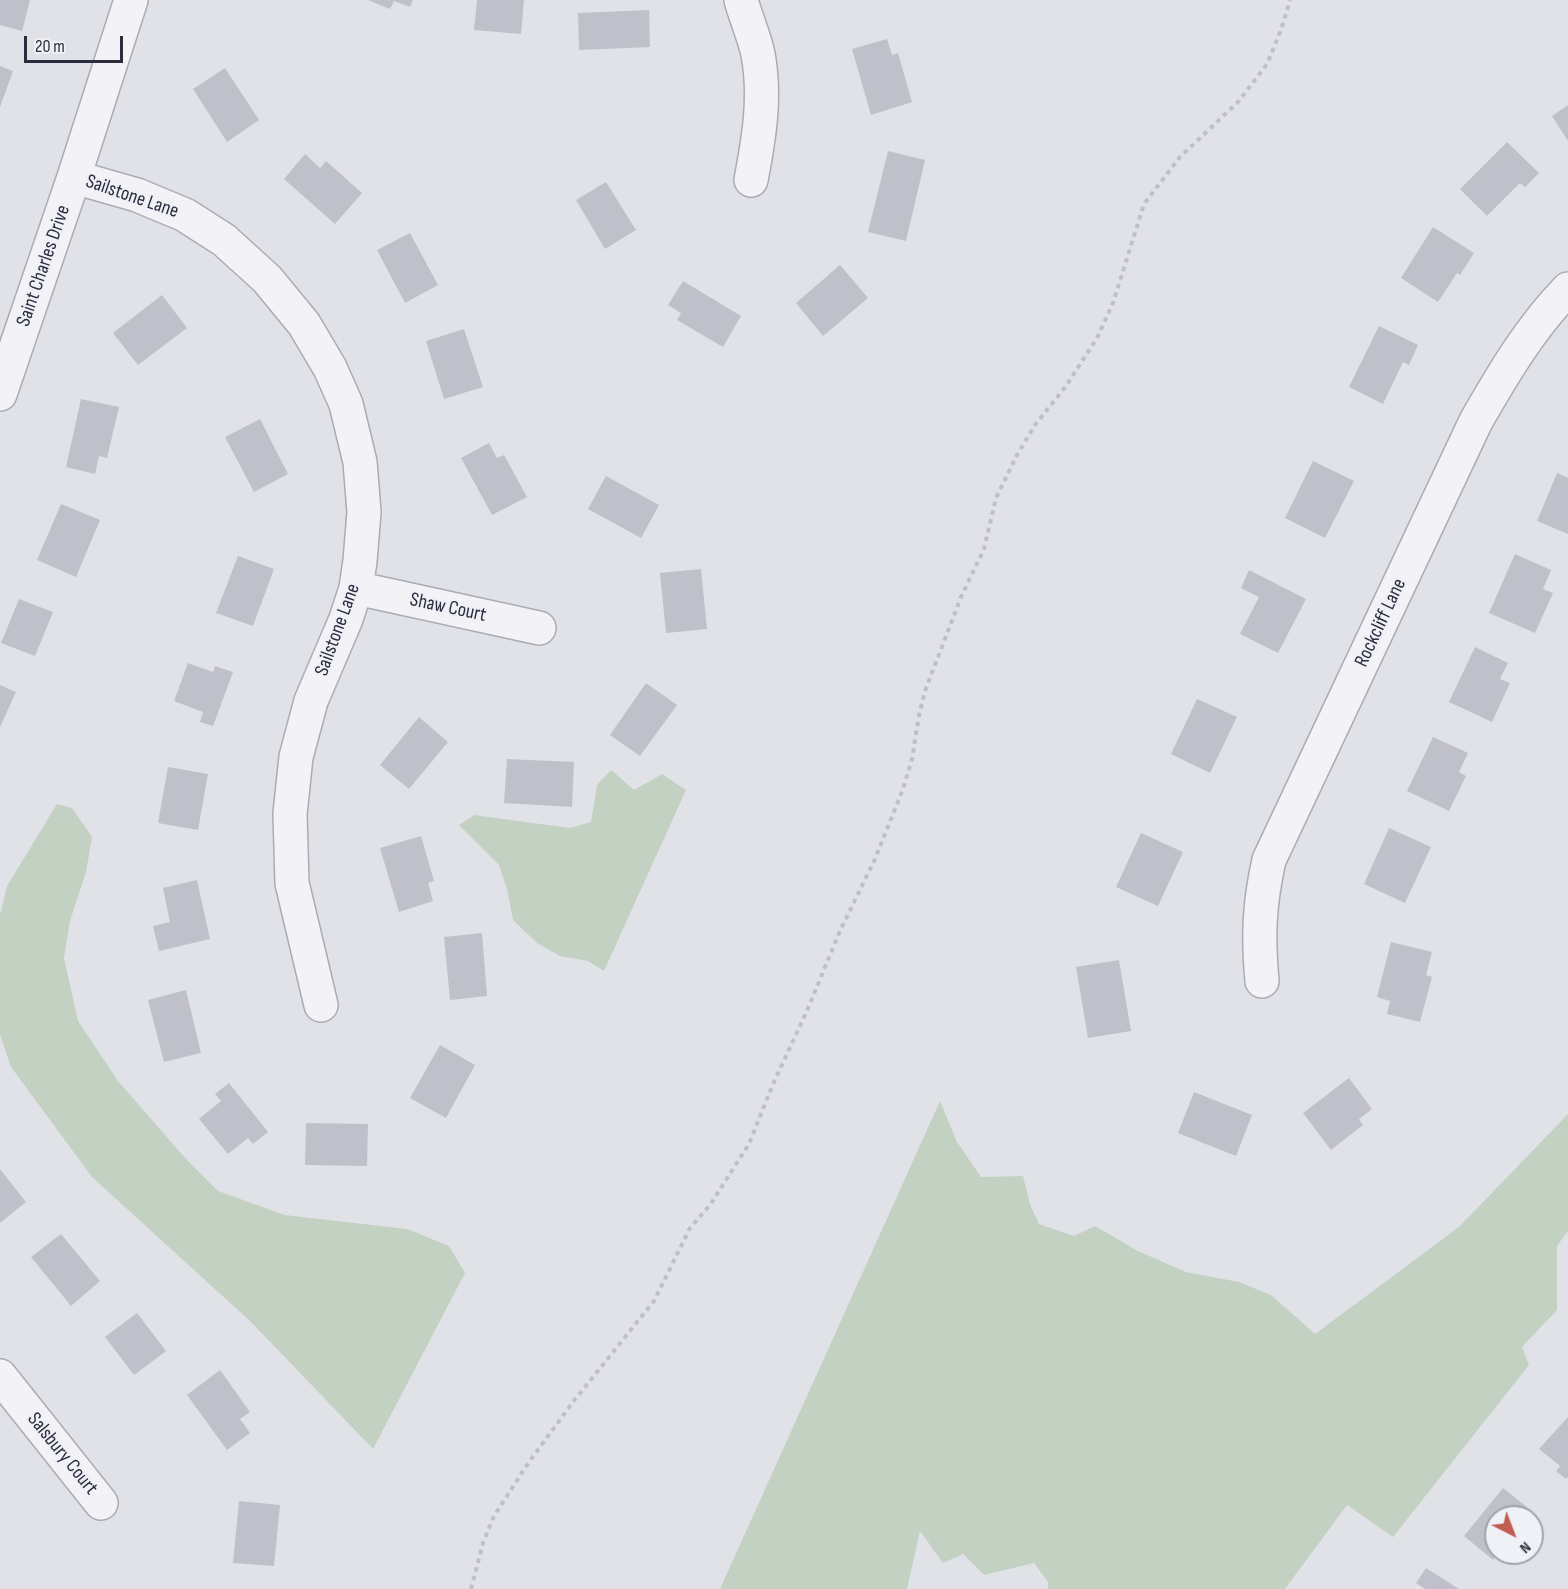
<!DOCTYPE html>
<html>
<head>
<meta charset="utf-8">
<style>
	body { margin:0 }
	#map { position:relative; width:1568px; height:1589px; overflow:hidden; background:#e1e2e8; font-family:"Sofia Sans Condensed",sans-serif }
	canvas { display:block }
	.north { position:absolute; left:1484px; top:1505px; width:60px; height:60px; box-sizing:border-box; background:#f0f1f6; border:2px solid #a1a3ac; border-radius:50%; rotate:138deg; font-size:16px; font-weight:700; line-height:24px; text-align:center; color:#2b2d3e }
	.north::after { content:''; display:block; margin:auto; width:21px; height:27px; background:#c15e52; clip-path:polygon(50% 0,100% 100%,50% 72%,0 100%) }
	.scale { position:absolute; left:24px; top:36px; width:99px; height:27px; box-sizing:border-box; border:3px solid #2b2d3e; border-top:0; padding-left:8px; font-size:18px; line-height:21px; white-space:nowrap; color:#2b2d3e; -webkit-text-stroke:4px #f0f1f6; paint-order:stroke }
</style>
</head>
<body>
<div id="map">
<canvas width="1568" height="1589"></canvas>
<div class="north">N</div>
<div class="scale">20 m</div>
</div>
<script>
const c = document.querySelector('canvas').getContext('2d');
c.lineJoin = 'round';
function fillPath(path, color) {
  c.fillStyle = color;
  c.fill(path, 'evenodd');
}
function strokePath(path, color, width, dash) {
  c.strokeStyle = color;
  c.lineWidth = width;
  c.lineCap = dash ? 'butt' : 'round';
  c.setLineDash(dash || []);
  c.stroke(path);
}
function drawText(font, color, halo, rows, align = 'center') {
  c.font = font + ' "Sofia Sans Condensed",sans-serif';
  c.lineWidth = 5;
  c.setLineDash([]);
  c.textBaseline = 'middle';
  c.strokeStyle = halo;
  c.fillStyle = color;
  for (const [text, x, y, turn = 0] of rows) {
    c.save();
    c.translate(x, y);
    c.rotate((+turn || 0) * Math.PI / 180);
    c.textAlign = isNaN(turn) ? turn : align;
    if (halo) c.strokeText(text, 0, 0);
    c.fillText(text, 0, 0);
    c.restore();
  }
}
fillPath(new Path2D(`
	M611,770L634,790L662,774L686,790L604,971L588,961L560,956L537,943L513,920L507,889L499,865L459,825L474,815L570,828L591,822L597,785Z
	M57,804L72,808L92,837L86,872L70,921L64,958L78,1021L118,1081L186,1159L218,1191L285,1215L407,1229L449,1246L465,1273L373,1449L251,1322L92,1177L11,1067L0,1035V915L7,886Z
	M940,1101L957,1142L981,1177L1023,1176L1030,1204L1039,1224L1074,1236L1095,1226L1138,1251L1186,1272L1239,1282L1271,1295L1315,1334L1459,1227L1568,1114V1231L1557,1246V1310L1522,1347L1529,1365L1393,1537L1347,1505L1285,1589H1048V1582L1034,1563L984,1575L963,1554L943,1563L920,1531L907,1589H720Z`), '#c3d1c3');
fillPath(new Path2D(`
	M0,0H30L22,31L0,25Z
	M368,0H413L410,7L394,1L390,9Z
	M477,0H524L521,34L474,30Z
	M649,10L650,47L579,50L578,13Z
	M887,39L892,55L898,53L912,102L871,115L852,49Z
	M0,66L13,71L0,107Z
	M225,68L259,120L227,142L193,89Z
	M1568,105V141L1552,116Z
	M1507,142L1539,173L1525,187L1520,183L1487,216L1460,189Z
	M888,151L925,160L906,241L868,232Z
	M305,154L320,168L326,161L362,193L335,224L284,179Z
	M606,182L636,230L605,249L576,200Z
	M1433,227L1474,253L1460,275L1457,273L1438,302L1401,278Z
	M410,233L438,285L405,303L377,250Z
	M840,265L868,298L823,336L796,303Z
	M683,281L741,316L723,347L677,320L681,313L668,305Z
	M162,295L187,328L138,365L113,333Z
	M1379,326L1418,345L1409,365L1403,362L1383,404L1349,387Z
	M464,329L483,387L444,399L426,341Z
	M81,399L119,407L107,458L99,456L95,474L66,467Z
	M260,419L288,474L254,492L225,437Z
	M489,443L497,458L504,455L527,497L492,515L461,458Z
	M1313,461L1354,481L1325,538L1285,518Z
	M1557,473L1568,478V534L1537,521Z
	M606,476L659,505L641,538L588,509Z
	M61,504L100,520L76,577L37,560Z
	M1515,554L1551,570L1543,589L1553,593L1535,633L1489,613Z
	M238,556L274,569L253,626L216,613Z
	M701,569L707,629L666,633L660,573Z
	M1249,570L1306,599L1278,653L1240,634L1259,597L1241,588Z
	M19,599L53,612L35,656L1,643Z
	M1475,647L1508,663L1500,679L1510,683L1492,722L1449,702Z
	M188,663L213,672L215,666L233,672L213,726L200,722L203,712L174,701Z
	M646,683L677,705L640,756L610,735Z
	M0,685L16,692L0,727Z
	M1197,699L1237,717L1210,773L1171,754Z
	M419,717L448,742L409,789L380,765Z
	M1433,737L1468,753L1459,772L1466,776L1449,811L1407,791Z
	M507,759L574,762L572,807L504,803Z
	M168,767L208,774L198,830L158,823Z
	M1389,828L1431,847L1405,903L1364,884Z
	M1141,833L1183,852L1158,906L1116,887Z
	M421,836L434,881L428,883L433,901L399,912L380,848Z
	M197,880L210,939L159,951L153,926L170,922L163,888Z
	M482,933L487,996L450,1000L444,937Z
	M1391,942L1432,952L1426,975L1432,977L1420,1022L1387,1014L1390,1001L1377,997Z
	M1119,960L1131,1031L1088,1038L1076,967Z
	M186,990L201,1053L164,1062L148,1000Z
	M440,1045L475,1065L446,1118L410,1098Z
	M1349,1078L1372,1109L1359,1119L1363,1125L1331,1150L1303,1113Z
	M229,1083L268,1132L253,1144L248,1138L228,1154L199,1119L221,1101L215,1094Z
	M1194,1092L1252,1115L1236,1156L1178,1133Z
	M306,1123L368,1124L367,1166L305,1165Z
	M0,1169L26,1202L0,1223Z
	M61,1234L100,1281L71,1306L31,1257Z
	M137,1313L166,1351L134,1375L105,1337Z
	M220,1370L250,1412L240,1419L250,1433L227,1450L187,1395Z
	M1568,1417V1477L1566,1479L1556,1471L1560,1466L1539,1449Z
	M1503,1488L1533,1512L1529,1517H1496V1553H1499L1493,1560L1464,1536Z
	M239,1501L280,1505L274,1566L233,1563Z
	M1426,1568L1459,1589H1425L1416,1583Z`), '#bfc0ca');
const minor = new Path2D(`
	M741,0C746,18 754,36 758,54C766,97 759,138 751,180
	M74,177L137,195L185,215L224,240L267,279L304,324L330,368L346,404L360,462L364,512L360,561L356,588L346,619L311,701L296,757L290,814L292,883L321,1005
	M0,394L74,177L131,0
	M356,588L539,628
	M1262,981C1258,936 1259,905 1269,860L1476,421C1503,374 1530,328 1568,289
	M0,1376L101,1503`);
strokePath(minor, '#aaacb5', 36);
strokePath(new Path2D(`
	M471,1589L483,1543L494,1516L529,1462L573,1402L654,1301L690,1228L710,1205L749,1144L773,1084L806,1013L840,931L875,859L903,789L912,759L919,715L925,691L961,597L984,549L996,498L1017,455L1035,425L1066,386L1097,338L1113,303L1144,204L1180,157L1238,102L1267,64L1281,30L1290,0`), '#bfc0c7', 4, [4.5, 4.5]);
strokePath(minor, '#f3f3f7', 33);
drawText('20px', '#2b2d3e', '#f0f1f6', [
	["Sailstone Lane",132,197,19],
	["Saint Charles Drive",44,266,-71],
	["Shaw Court",448,608,12],
	["Rockcliff Lane",1381,623,-65],
	["Sailstone Lane",338,630,-70],
	["Salsbury Court",62,1454,51]
]);
</script>
</body>
</html>
